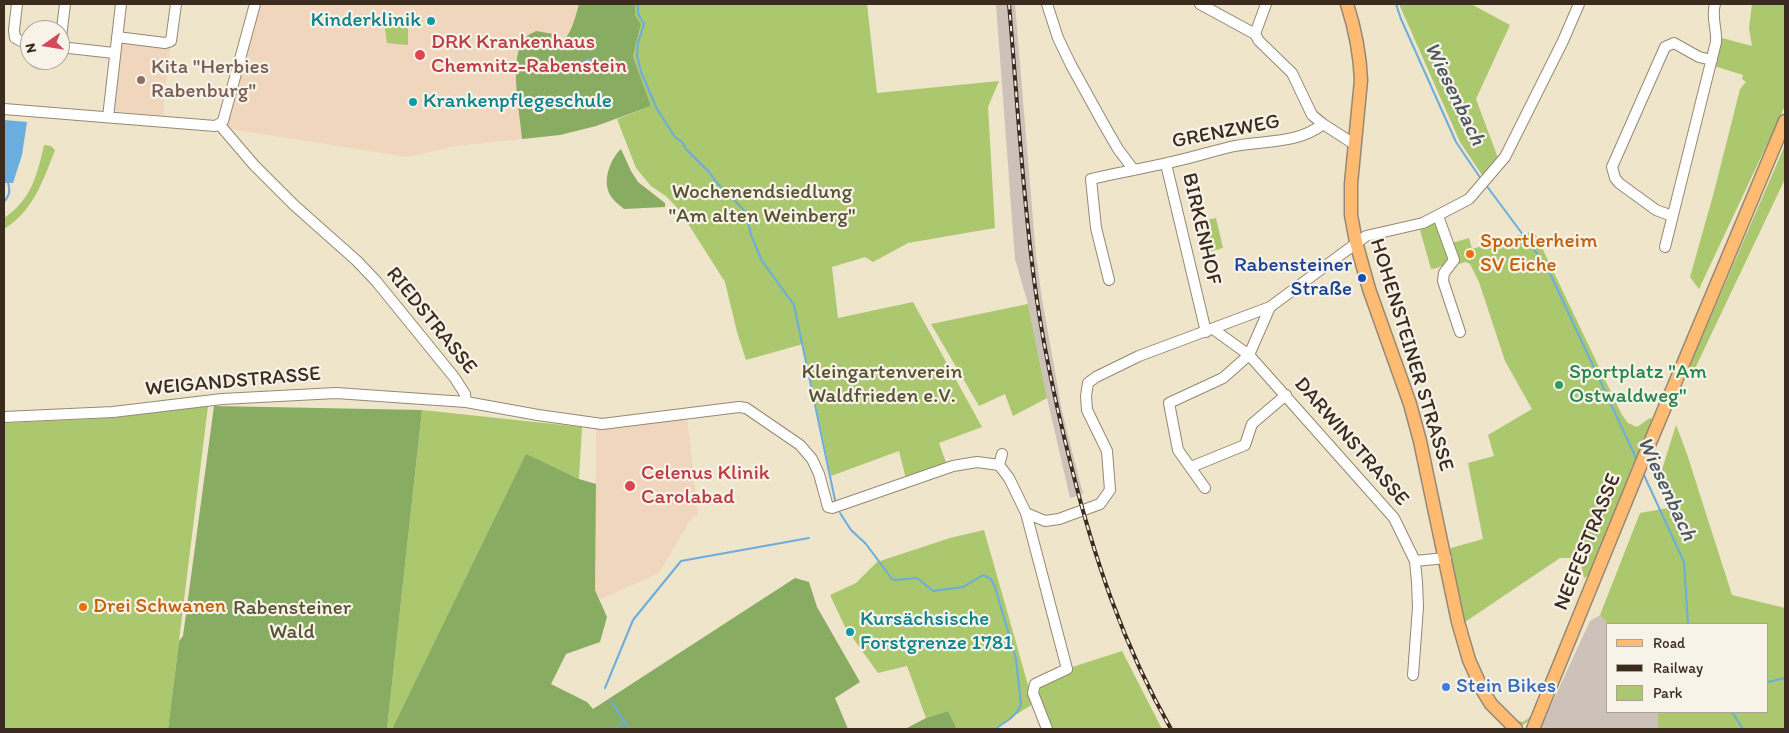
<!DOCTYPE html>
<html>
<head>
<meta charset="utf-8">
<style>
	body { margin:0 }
	#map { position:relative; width:1789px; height:733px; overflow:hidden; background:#efe5ca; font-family:Itim,sans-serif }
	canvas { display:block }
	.frame { position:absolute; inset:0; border:5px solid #3b2a1e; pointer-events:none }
	.legend { position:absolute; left:1606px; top:623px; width:162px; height:90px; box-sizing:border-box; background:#f7f3e8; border:1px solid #aca397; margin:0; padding:6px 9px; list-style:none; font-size:15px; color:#3b2a1e }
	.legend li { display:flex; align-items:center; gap:10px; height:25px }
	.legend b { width:25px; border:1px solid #aca397 }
	.north { position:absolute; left:20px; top:20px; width:50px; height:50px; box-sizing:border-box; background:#f7f3e8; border:1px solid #aca397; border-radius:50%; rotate:257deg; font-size:14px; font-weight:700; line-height:20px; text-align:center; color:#3b2a1e }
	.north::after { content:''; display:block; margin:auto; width:18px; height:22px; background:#d1495b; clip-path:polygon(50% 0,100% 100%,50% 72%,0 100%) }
</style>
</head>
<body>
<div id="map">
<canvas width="1789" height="733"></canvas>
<div class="frame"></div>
<ul class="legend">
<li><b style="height:6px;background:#ffbb71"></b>Road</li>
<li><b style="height:6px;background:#3b2a1e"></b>Railway</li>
<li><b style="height:14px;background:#abc86f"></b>Park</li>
</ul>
<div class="north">N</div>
</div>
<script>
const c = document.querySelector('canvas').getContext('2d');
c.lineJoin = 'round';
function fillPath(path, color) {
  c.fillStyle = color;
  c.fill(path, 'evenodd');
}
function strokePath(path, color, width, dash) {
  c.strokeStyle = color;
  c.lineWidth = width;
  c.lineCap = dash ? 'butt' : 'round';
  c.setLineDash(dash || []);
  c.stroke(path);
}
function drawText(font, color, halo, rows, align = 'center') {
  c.font = font + ' Itim,sans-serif';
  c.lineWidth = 4.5;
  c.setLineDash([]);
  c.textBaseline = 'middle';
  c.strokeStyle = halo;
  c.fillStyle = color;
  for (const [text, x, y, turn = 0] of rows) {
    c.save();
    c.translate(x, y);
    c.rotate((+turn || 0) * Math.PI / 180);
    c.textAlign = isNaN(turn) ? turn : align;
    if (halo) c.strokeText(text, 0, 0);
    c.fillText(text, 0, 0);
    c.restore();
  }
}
fillPath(new Path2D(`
	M259,4H600L610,122L560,135L456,146L408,157L224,128Z
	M120,42L170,46L163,116L115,111L113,109Z
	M687,418L698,516L692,517L659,573L601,599L595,590L596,426Z`), '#efd6bc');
fillPath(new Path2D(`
	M996,4H1015L1036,256L1042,299L1062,411L1083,494L1070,498L1047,398L1028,304L1015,259Z
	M1600,615L1608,624V712H1658V729H1540L1590,621Z`), '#cdc2b9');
fillPath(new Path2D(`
	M635,4H867L877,93L999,81L988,107L995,228L908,243L873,262L865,257L832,267L838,318L913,302L982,427L939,443L947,465L906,479L899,451L831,476L803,344L746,360L737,332L725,282L680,211L667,197L651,186L636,168L617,119L651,106L633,56L641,24L635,15Z
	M1399,4H1471L1510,25L1476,99L1498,158L1482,175L1460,142Z
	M1752,4H1785V106L1699,289L1690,277L1714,192L1740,89L1746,82L1742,79L1743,75L1714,66L1722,38L1752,46L1749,28Z
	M383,15L408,17V45L387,43Z
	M44,145L51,146L55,150C43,181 33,211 4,229V218C31,200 37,176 44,145Z
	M1785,145V179L1690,379L1686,374Z
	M1216,218L1223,248L1204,253L1197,222Z
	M1436,222L1448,260V263L1437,268L1431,269L1420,230Z
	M1534,231L1622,415L1628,423L1637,427L1650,418L1655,421L1589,575L1584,578L1581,565L1573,558H1560L1465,622C1468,659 1489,699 1519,721L1523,722L1530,717V720L1523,725C1516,723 1511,717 1505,711C1463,670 1458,605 1448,551L1451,548L1483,539L1468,463L1494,456L1488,435L1532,409L1505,361L1479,282L1470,264L1466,262L1459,264L1452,243L1469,238L1472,249Z
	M1028,304L1047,398L1013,416L1005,394L979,406L931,324Z
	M208,406L168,729H4V423L111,418Z
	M422,410L582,427L579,479L526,455L392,729H387Z
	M1676,425L1687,454L1732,595L1785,608V729H1658V712H1768V624H1608L1600,615L1640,513L1668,508L1660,476Z
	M984,530L1028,685L1063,670L1122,651L1162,729H1045L1033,704L993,729H957L948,711L926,718L907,666L878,673L845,627L830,595L856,583L877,562L950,538Z`), '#abc86f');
fillPath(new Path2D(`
	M579,4H635V15L641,24L633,56L651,106L596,126L560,135L522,139C520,113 510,67 521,44C524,37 530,34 536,31L553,34L555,48C570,40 575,19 579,4Z
	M621,149L631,171L638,182L665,203V207L624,209C618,204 610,198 608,190C604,177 611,158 621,149Z
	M214,406L422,410L387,729H168L179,641L183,636Z
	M526,454L579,479L596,484L595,590L607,617L600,642L566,654L551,684L587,702L593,709L795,578L809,582L817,607L860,682L835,698L848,729H392Z
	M948,711L957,729H905L926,718Z`), '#88ac62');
fillPath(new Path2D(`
	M4,120L27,122L22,155L13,183H4Z`), '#6aaddf');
strokePath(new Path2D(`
	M638,4V14L644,24L638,43L637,55L641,72L657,109L675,137L682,142L686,149L709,172L717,183L743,209L747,217L751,235L762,261L794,305L835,500
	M1396,4L1401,19L1456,142L1481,179
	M571,70L579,67L586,60H593
	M1486,185L1547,267L1637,460
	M4,202C9,196 11,191 8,183
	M1643,473L1684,562L1688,624
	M840,513L851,530L866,544L892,579L895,580L917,578L933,591L963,587L983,575L991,579L995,587L1016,659L1021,705L1017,712L1010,719L995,729
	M1768,682L1785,678
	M605,688L633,620L681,561L809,538
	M611,701L629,729
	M1732,712L1743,729
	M616,729L623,722`), '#6aaddf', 2);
const minor = new Path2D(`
	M17,4L14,30L15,38L23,42L30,43
	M1047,4L1058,38L1071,65L1103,123L1118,149L1133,169
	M1200,4L1255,34L1259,41L1292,73L1312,115L1323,124L1354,144
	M1255,34L1266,4
	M117,37L165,43L171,41L176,4
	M60,45L65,4
	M60,47L114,53
	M4,109L215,126L219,124
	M108,117L121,4
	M219,124L254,165L294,205L357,261L376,281L454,377L465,394L466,402
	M219,124L223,121L255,4
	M1166,164L1206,332
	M1438,216L1454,260L1444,273L1443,281L1460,332
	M1672,216L1656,210L1619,183L1615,178L1612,167L1665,47L1674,43L1699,57L1712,60
	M1665,247L1716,42C1717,29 1711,16 1715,4
	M1109,280L1096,228L1091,179C1116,173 1141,169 1167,163C1188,159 1209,152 1230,147C1261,140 1297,145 1323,124
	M1213,329L1249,355L1394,518L1415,561L1417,582L1418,607L1413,675
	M4,417L113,412L222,399L336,393L466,402L538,415L602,424L739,407L746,408L800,445L812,459L819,474L828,507L832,508L953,466L977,462L999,465L1009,478L1026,513L1067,669L1035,684L1033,693L1047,729
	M999,465L1002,454
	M1191,467L1245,445L1252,424L1286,395
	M1205,488L1178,450L1169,403L1223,378L1249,355L1270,307
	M1026,513L1045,521L1059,519L1100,504L1110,490L1107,451L1087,410L1086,396L1088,383L1096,377L1139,356L1270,307L1366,236L1423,223L1469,199L1505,157L1563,41L1579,4
	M1415,561L1446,558`);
const major = new Path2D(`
	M1347,4C1355,29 1360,54 1361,80L1351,184V215L1356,242L1369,289L1410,404L1420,441L1458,622L1469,660L1483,691L1491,704L1516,729
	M1533,729L1644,457L1785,121`);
strokePath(minor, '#958874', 12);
strokePath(major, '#958874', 15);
strokePath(minor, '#fff', 10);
strokePath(major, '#ffbb71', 12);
const rail = new Path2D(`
	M1009,4C1017,95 1022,188 1034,279C1042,341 1055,401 1070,461C1093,555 1123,645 1171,729`);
strokePath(rail, '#3b2a1e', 4);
strokePath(rail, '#f7f3e8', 2, [5.5]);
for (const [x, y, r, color] of [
	[431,21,5,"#0f9aa8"],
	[420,55,6,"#e0444e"],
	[141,80,5,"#8d6e63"],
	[413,102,5,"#0f9aa8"],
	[1470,254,5,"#e8710a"],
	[1362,278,5,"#1a4fb4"],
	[1559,385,5,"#2e9e5b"],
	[630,486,6,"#e0444e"],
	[83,607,5,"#e8710a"],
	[850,632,5,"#0f9aa8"],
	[1446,687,5,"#3f7fe0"]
]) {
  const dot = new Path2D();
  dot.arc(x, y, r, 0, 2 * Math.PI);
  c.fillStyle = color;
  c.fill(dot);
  strokePath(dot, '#f7f3e8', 2);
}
drawText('21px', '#0d838f', '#f7f3e8', [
	["Kinderklinik",421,21,"right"],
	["Krankenpflegeschule",423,102],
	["Kursächsische",860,620],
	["Forstgrenze 1781",860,644]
], 'left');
drawText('21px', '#be3a42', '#f7f3e8', [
	["DRK Krankenhaus",431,43],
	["Chemnitz-Rabenstein",431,67],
	["Celenus Klinik",641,474],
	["Carolabad",641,498]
], 'left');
drawText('21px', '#785e54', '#f7f3e8', [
	["Kita \"Herbies",151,68],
	["Rabenburg\"",151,92]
], 'left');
drawText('21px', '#3b2a1e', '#f7f3e8', [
	["GRENZWEG",1226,132,-11],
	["BIRKENHOF",1201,229,77],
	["RIEDSTRASSE",431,321,51],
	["HOHENSTEINER STRASSE",1411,355,73],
	["WEIGANDSTRASSE",233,382,-5],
	["DARWINSTRASSE",1351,442,49],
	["NEEFESTRASSE",1588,542,-68]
]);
drawText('21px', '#575232', '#f7f3e8', [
	["Wochenendsiedlung",762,193],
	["\"Am alten Weinberg\"",762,217],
	["Kleingartenverein",882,373],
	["Waldfrieden e.V.",882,397],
	["Rabensteiner",292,609],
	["Wald",292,633]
]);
drawText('21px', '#c56008', '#f7f3e8', [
	["Sportlerheim",1480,242],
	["SV Eiche",1480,266],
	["Drei Schwanen",93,607]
], 'left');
drawText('21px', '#164399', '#f7f3e8', [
	["Rabensteiner",1352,266],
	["Straße",1352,290]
], 'right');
drawText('21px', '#27864d', '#f7f3e8', [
	["Sportplatz \"Am",1569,373],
	["Ostwaldweg\"",1569,397]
], 'left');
drawText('21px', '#366cbe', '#f7f3e8', [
	["Stein Bikes",1456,687]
], 'left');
drawText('italic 22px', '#4b5862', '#f7f3e8', [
	["Wiesenbach",1454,94,64],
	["Wiesenbach",1666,489,65]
]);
</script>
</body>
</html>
